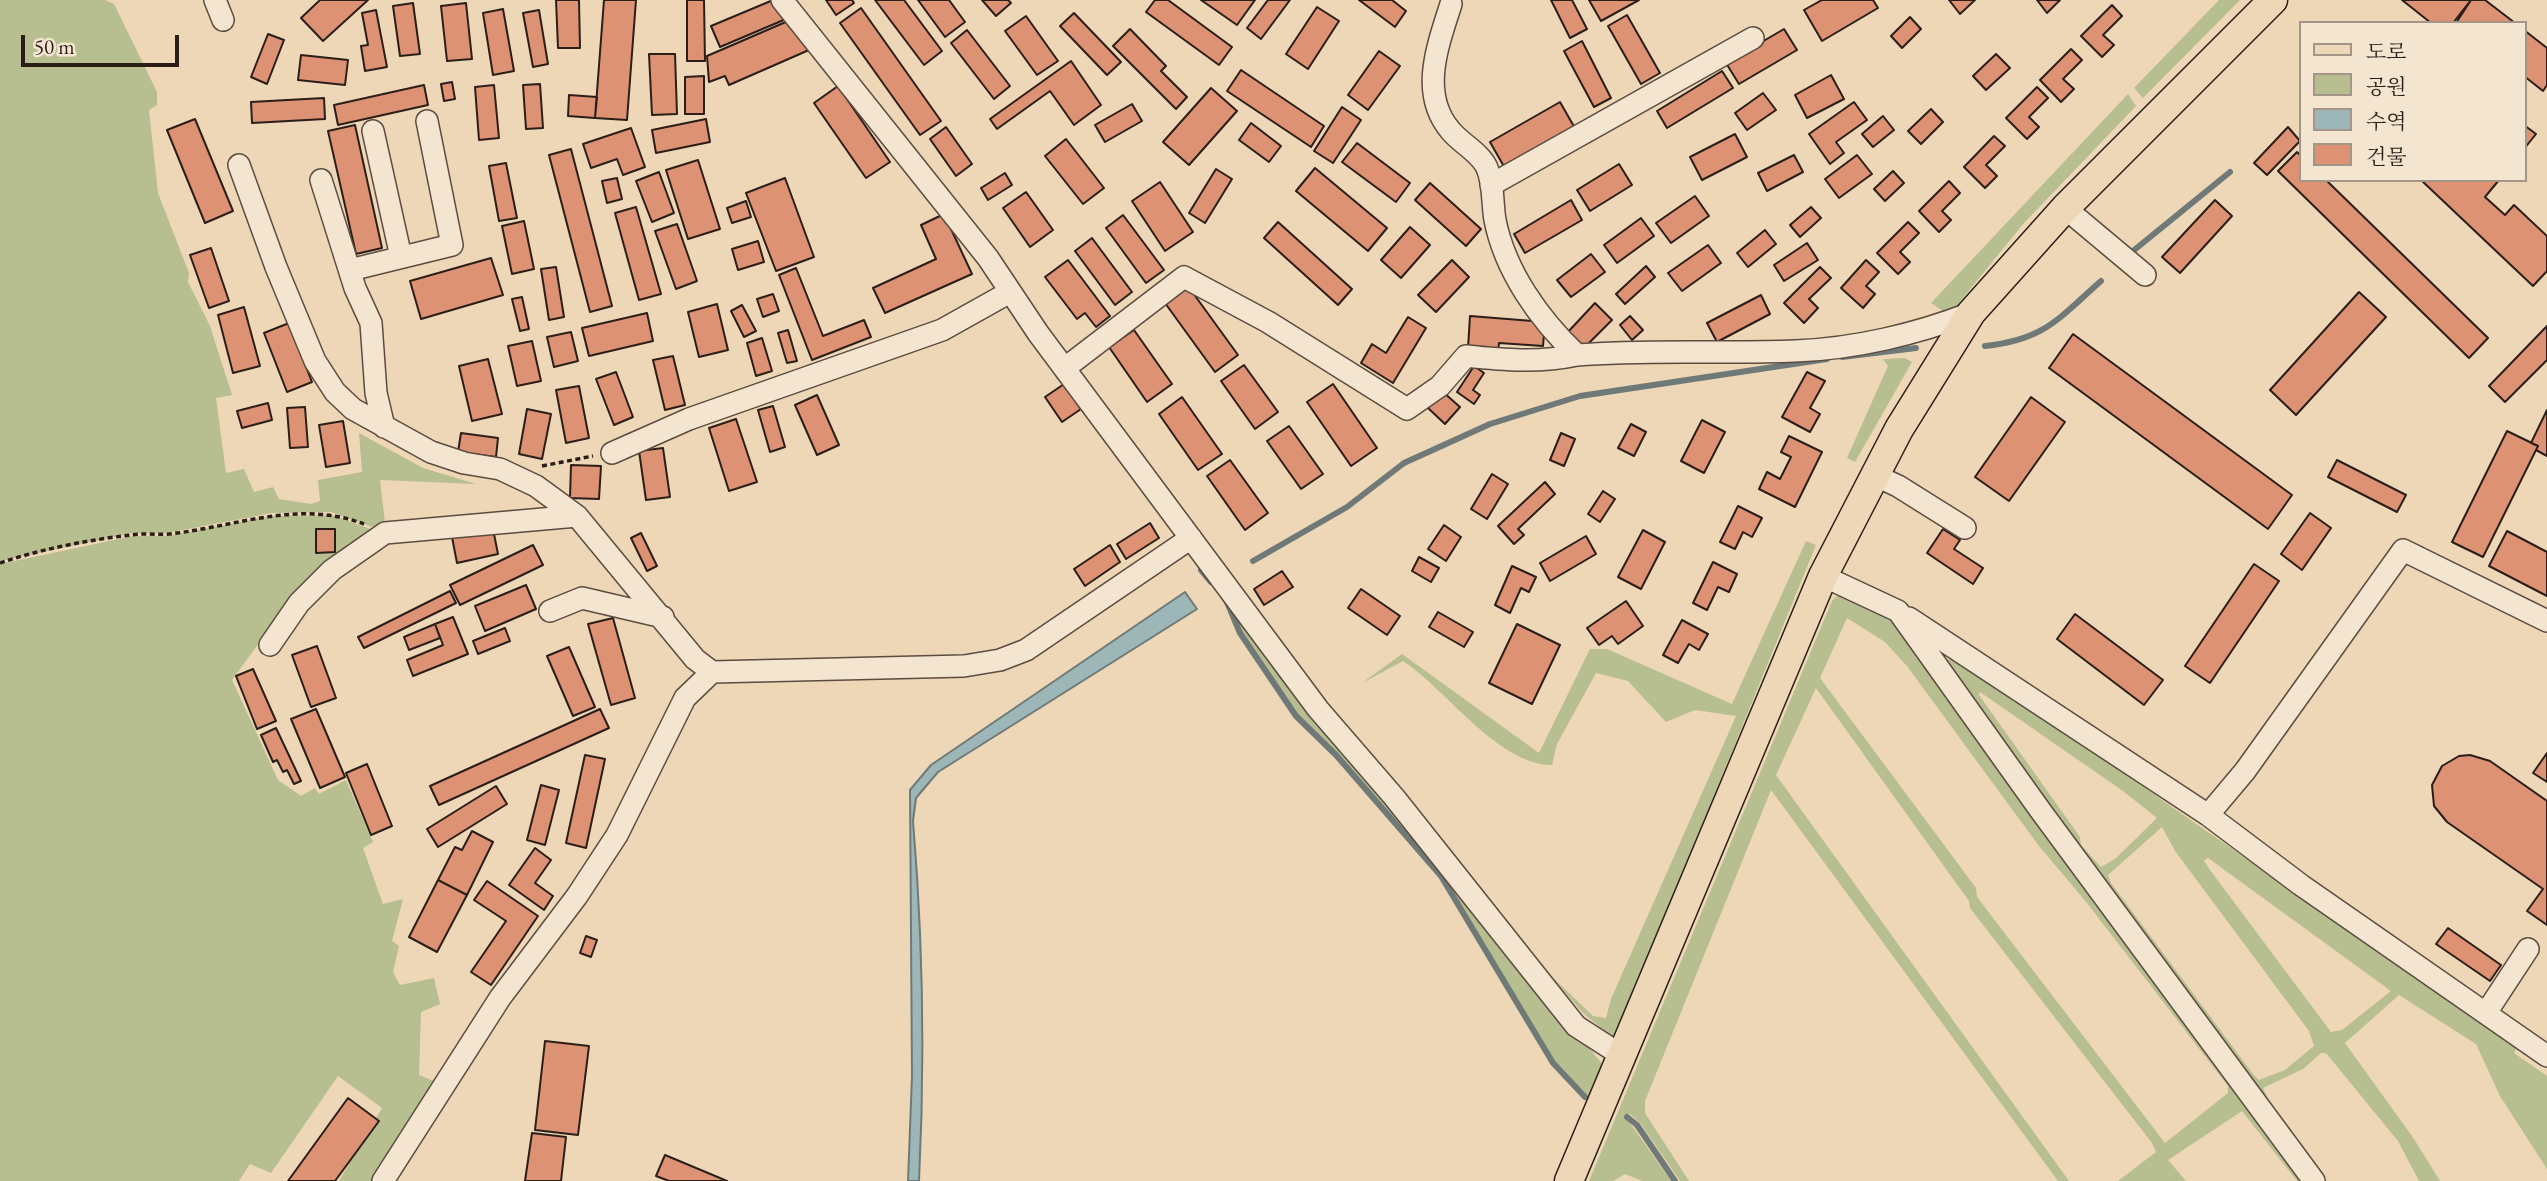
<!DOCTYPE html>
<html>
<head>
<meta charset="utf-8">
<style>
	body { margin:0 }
	#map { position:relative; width:2547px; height:1181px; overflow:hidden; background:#edd7b6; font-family:"EB Garamond","Noto Serif KR",serif }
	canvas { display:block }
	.legend { position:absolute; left:2299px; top:21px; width:228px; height:161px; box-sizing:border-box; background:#f3e5d0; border:2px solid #a39587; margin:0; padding:9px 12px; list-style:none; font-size:21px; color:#2b1e19 }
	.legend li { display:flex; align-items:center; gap:14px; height:35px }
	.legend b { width:35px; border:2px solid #a39587 }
	.scale { position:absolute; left:21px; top:35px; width:158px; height:32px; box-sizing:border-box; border:4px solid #2b1e19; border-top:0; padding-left:9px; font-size:21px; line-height:24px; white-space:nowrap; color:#2b1e19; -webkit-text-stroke:5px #f3e5d0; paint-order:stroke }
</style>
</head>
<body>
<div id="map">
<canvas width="2547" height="1181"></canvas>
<ul class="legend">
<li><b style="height:9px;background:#edd7b6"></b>도로</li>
<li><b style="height:19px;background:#b7be8f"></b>공원</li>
<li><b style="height:19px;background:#9db7b8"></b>수역</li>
<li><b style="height:19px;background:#dd9274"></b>건물</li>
</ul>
<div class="scale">50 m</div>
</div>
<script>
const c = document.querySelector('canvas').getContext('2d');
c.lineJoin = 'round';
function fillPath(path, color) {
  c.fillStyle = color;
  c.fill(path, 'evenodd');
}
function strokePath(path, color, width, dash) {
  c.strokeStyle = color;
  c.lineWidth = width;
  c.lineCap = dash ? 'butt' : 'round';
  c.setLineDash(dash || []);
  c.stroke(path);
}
fillPath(new Path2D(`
	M0,0H105L114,4L157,92V105L149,110L158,193L189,273L188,282L210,326L232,395L216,398L226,473L244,469L254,492L273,487L279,499L311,504L320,501L318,480L362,472L359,433L423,468L476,484L380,480L386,532L331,512L272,513L167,533H132L0,561Z
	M2219,0H2240L2143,98L2134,88Z
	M2128,94L2136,106L2024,223L1949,315L1931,303Z
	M1905,358L1912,362L1855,462L1847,458L1888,366L1883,359Z
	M331,515L379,532L355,548L349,543L267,632L232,680L278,780L301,796L315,788L319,794L346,780L373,842L363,848L383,904L403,899L392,941L399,946L393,972L400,985L434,978L440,1004L421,1012L419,1075L436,1082L373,1181H339L382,1108L338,1076L271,1173L250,1164L239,1181H0V564L133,536H167L272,516Z
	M1806,541L1816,545L1619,1029L1616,1036H1611L1583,1013L1549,974L1593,1016L1606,1018L1611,999L1736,716L1695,710L1666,722L1628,681L1596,673L1557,744L1552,765C1498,765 1445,688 1403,661L1362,683L1402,654L1539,753L1590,649H1607L1732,704Z
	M1199,562L1599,1060L1602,1064L1591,1099L1555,1062L1433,862L1399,828L1337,753L1297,715L1241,632L1228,600L1195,564Z
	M1847,595L1887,614L2306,1181H2297L2242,1111L2168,1160L2186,1181H2118L2156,1152L2152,1143L1970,908L1969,901L1816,688L1776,775L2069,1181H2058L1771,790L1645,1101V1113L1689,1181H1680L1641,1124L1630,1114L1625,1116L1671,1181H1642L1625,1174L1613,1181H1589L1832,601L1837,596ZM1847,618L1885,642L1907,666L2039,846L2087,903L2228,1086V1093L2165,1143L1977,897L1976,888L1820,678Z
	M1953,659L1985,677L2517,1047L2514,1053L2547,1076V1169L2500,1096L2476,1044L2399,995L2345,1043L2414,1139L2440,1181H2419L2398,1141L2326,1053H2321L2303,1069L2263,1088L2272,1107L2327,1181H2320L1944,660ZM1980,692L2123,791L2157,818L2115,859L2101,867L2081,845L2080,837L1979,695ZM2162,827L2175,851L2309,1031L2314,1046L2285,1070L2259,1080L2253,1074L2111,883L2108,875ZM2208,858L2391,991L2342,1030L2331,1032L2210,870L2204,861Z`), '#b7be8f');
const water = new Path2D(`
	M1185,592L1197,609L938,772L916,798L913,821C923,941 925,1061 919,1181H908L912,1076L910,790L931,765Z`);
fillPath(water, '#9db7b8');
strokePath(water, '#6f7a78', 2);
strokePath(new Path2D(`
	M2133,251L2230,172
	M1985,346C2044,340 2058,319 2101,281
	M1842,357L1916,348
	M1253,561L1347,507L1404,463L1490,424L1580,396L1827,359
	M1201,570L1211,582
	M1227,602L1240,633L1296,716L1336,755L1441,876L1553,1063L1585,1097
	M1627,1117L1637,1125L1675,1181`), '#6f7a78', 6);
const building = new Path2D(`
	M320,0H368L323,41L301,18Z
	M556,0H579L580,48H558Z
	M604,0H636L627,120L595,118Z
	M687,0H704L705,61H687Z
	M773,0L786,19L720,47L711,26Z
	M826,0H852L854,3L836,15Z
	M875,0H904L942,51L924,65Z
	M918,0H949L965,22L945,37Z
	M982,0H1008L1011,3L996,16Z
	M1155,0H1168L1232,47L1219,65L1146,12Z
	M1201,0H1255L1237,25Z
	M1268,0H1290L1261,39L1247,28Z
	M1359,0H1392L1406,11L1395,27Z
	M1551,0H1572L1587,29L1570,38Z
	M1589,0H1639L1601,21Z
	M1822,0H1873L1878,8L1822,41L1804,10Z
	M1949,0H1975L1960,14Z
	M2037,0H2060L2047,13Z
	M2402,0H2471L2453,23H2431Z
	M2471,0H2485L2515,23H2456Z
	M413,3L420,54L400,56L393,6Z
	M466,3L472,59L447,61L441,6Z
	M2112,5L2122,16L2103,35L2114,45L2102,57L2081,36Z
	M1317,7L1339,21L1308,69L1286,54Z
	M861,8L941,121L920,135L840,23Z
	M503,9L514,71L493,75L483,13Z
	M376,10L387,67L365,71L361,46L368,45L362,13Z
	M539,10L548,64L533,67L523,13Z
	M1074,13L1121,62L1107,75L1060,26Z
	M1627,15L1660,73L1641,84L1608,26Z
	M1026,16L1058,61L1037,75L1005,31Z
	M1910,17L1921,29L1902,48L1891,36Z
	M795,18L809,50L729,85L725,76L709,82L707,56Z
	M1130,29L1166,66L1161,71L1187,97L1176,109L1113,46Z
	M1784,29L1797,50L1739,84L1726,63Z
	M967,30L1010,86L994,99L951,43Z
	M2524,30L2547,48V85L2543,91L2524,76Z
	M268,34L284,40L267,84L251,77Z
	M1582,41L1611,98L1594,107L1564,51Z
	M2071,49L2082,60L2063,79L2074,89L2061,102L2040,80Z
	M1379,51L1400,66L1368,110L1348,95Z
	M649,54H675L677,114L652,115Z
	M1996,54L2010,68L1986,90L1973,76Z
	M301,55L348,60L345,85L298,80Z
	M1071,61L1101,105L1074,125L1050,91L997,129L990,119Z
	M1241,70L1324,126L1311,147L1227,91Z
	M1722,71L1733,88L1667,128L1657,111Z
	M1831,75L1844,99L1807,118L1795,95Z
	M704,76V114H685V77Z
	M452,82L455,99L444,101L441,84Z
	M540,84L543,128L526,129L523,85Z
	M424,85L428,105L338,125L334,105Z
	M494,85L499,138L479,140L475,87Z
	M838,86L890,162L866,178L814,103Z
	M2037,87L2048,98L2029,117L2039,127L2027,139L2006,118Z
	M1211,88L1237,111L1189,165L1163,142Z
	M1763,93L1776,110L1747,130L1735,113Z
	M569,95L597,97L595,118L568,116Z
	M324,98L325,119L252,123L251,102Z
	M1560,102L1576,130L1506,170L1490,142Z
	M1854,102L1867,120L1836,142L1844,153L1830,164L1809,134Z
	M1132,104L1142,121L1105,142L1095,125Z
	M1342,107L1361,120L1333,163L1314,151Z
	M1931,109L1943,122L1921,144L1908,131Z
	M1883,116L1894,130L1873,147L1862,134Z
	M195,119L233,211L205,223L167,130Z
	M706,119L710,142L656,153L652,130Z
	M1251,123L1281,146L1269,162L1239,140Z
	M355,125L382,248L356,254L328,131Z
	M2524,125L2536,134L2524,149Z
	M946,127L972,164L956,176L930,139Z
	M2288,127L2300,141L2267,175L2254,163Z
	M631,128L645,167L623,175L617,159L591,168L583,144Z
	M1735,134L1747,157L1702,180L1690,157Z
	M1994,136L2005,146L1986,165L1997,176L1985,188L1964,167Z
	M1066,139L1104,188L1083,204L1045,156Z
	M1357,143L1410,183L1396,202L1342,162Z
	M571,149L612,306L590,312L549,155Z
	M2297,152L2300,155V180H2326L2488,338L2469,358L2278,171Z
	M1794,155L1803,172L1767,191L1758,173Z
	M1857,155L1872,174L1839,198L1825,179Z
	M698,160L720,229L688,239L666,170Z
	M506,163L517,218L499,221L489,166Z
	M1619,164L1632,185L1590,211L1577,190Z
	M1315,168L1387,228L1368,251L1296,191Z
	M1216,169L1232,179L1205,223L1189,213Z
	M1893,171L1904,183L1885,201L1874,189Z
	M659,172L674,213L652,222L636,181Z
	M1005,173L1012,185L988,200L981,188Z
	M617,178L622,199L607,203L602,181Z
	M785,178L814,257L776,271L746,193Z
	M2421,180H2499L2485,197L2505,215L2514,205L2547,236V271L2533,286Z
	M1949,181L1960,193L1942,211L1951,220L1939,232L1919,211Z
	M1160,182L1193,232L1165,251L1132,201Z
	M1430,183L1481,229L1466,246L1415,200Z
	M1026,192L1053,230L1030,247L1003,208Z
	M1695,196L1709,216L1671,243L1656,223Z
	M1571,200L1582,220L1525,253L1514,234Z
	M2215,200L2232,216L2180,273L2162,257Z
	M746,201L751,217L732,223L727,208Z
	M636,207L661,294L639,300L615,213Z
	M1811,207L1821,218L1800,237L1790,225Z
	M944,214L972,274L885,313L873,288L936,259L921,225Z
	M1123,215L1164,270L1146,283L1106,228Z
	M1641,218L1654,236L1617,263L1604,245Z
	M524,221L534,269L512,274L502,226Z
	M1278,222L1352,289L1338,305L1264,238Z
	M1908,222L1919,233L1900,252L1910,262L1898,274L1877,253Z
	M677,224L697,281L676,289L655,231Z
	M1410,227L1430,245L1401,278L1381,260Z
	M1765,230L1776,244L1748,267L1737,253Z
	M1092,238L1132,292L1115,305L1075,251Z
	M758,241L764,262L738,270L732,249Z
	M1807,243L1818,260L1784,281L1774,265Z
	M1708,245L1721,263L1682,291L1668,273Z
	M211,248L229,301L209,308L190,255Z
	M1591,254L1605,272L1571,297L1557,280Z
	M491,258L503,295L421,319L410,281Z
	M1068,260L1110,316L1096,327L1085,313L1077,319L1045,277Z
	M1452,260L1469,277L1436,312L1418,295Z
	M1866,260L1879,272L1866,286L1875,294L1863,308L1841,288Z
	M1646,266L1655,277L1625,304L1616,294Z
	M556,267L564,317L549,320L541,269Z
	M1820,267L1831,278L1809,299L1818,308L1804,323L1784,303Z
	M796,268L823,336L864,320L871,337L812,360L779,275Z
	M1188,286L1238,355L1215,372L1165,303Z
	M2359,292L2386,317L2296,415L2270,390Z
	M773,294L779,311L763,317L757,299Z
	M1761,295L1770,314L1717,342L1707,323Z
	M522,297L529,329L520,331L512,299Z
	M1595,303L1612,320L1583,349L1567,333Z
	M717,304L728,350L699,357L688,312Z
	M742,305L756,331L744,337L731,311Z
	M244,307L260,366L233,373L218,315Z
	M647,313L653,341L589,356L582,328Z
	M1470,316L1545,322L1543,346L1499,343L1498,351L1468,348Z
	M1630,316L1643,330L1632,340L1620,325Z
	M1408,317L1426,328L1393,383L1361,363L1372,344L1386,353Z
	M289,323L312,382L287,392L264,333Z
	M2547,326V360L2505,402L2489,386Z
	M788,330L797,361L787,363L778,333Z
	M1134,330L1172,384L1147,402L1109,347Z
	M571,332L578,361L554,367L547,337Z
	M2073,334L2292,495L2268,529L2049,368Z
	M762,338L772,371L756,376L747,343Z
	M532,341L541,381L517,386L508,346Z
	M673,356L685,405L665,410L653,360Z
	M488,359L502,414L472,421L459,366Z
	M1244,365L1278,412L1255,429L1221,381Z
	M1474,366L1484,373L1473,390L1480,395L1474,404L1457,392Z
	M616,372L633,417L614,425L596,379Z
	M1807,372L1825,381L1810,408L1820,414L1810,432L1782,417Z
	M1064,384L1081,409L1062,422L1045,397Z
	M1333,384L1377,448L1351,466L1307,402Z
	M579,386L589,438L566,443L556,390Z
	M1443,392L1460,407L1445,424L1428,408Z
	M817,395L839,445L817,455L795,405Z
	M1182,397L1222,454L1198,470L1159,414Z
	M2031,397L2065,422L2009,501L1975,477Z
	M268,403L272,420L242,428L237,411Z
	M773,406L785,447L770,452L758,410Z
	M305,407L308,447L290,448L287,408Z
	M527,409L551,414L542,459L519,454Z
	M2547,410V456L2536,450L2538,446L2531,443Z
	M736,419L757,482L729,491L709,428Z
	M1702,420L1725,432L1704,473L1681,461Z
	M343,421L350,463L326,467L319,425Z
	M1631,424L1646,432L1634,456L1618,448Z
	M1289,426L1323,474L1301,489L1267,441Z
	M2507,431L2538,446L2483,557L2452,542Z
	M461,433L498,438L496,457L458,452Z
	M1561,433L1575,439L1564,466L1550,460Z
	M1789,436L1822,452L1795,507L1759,489L1767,472L1780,479L1791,457L1781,452Z
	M663,448L670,497L646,500L639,451Z
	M1230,460L1268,513L1245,530L1207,476Z
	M2337,460L2406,495L2397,512L2328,477Z
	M571,465L601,466L599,499L570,498Z
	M1492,474L1508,484L1487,519L1471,509Z
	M1545,482L1555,494L1518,529L1524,535L1514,544L1498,526Z
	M1603,491L1615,499L1600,522L1588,514Z
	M1738,506L1762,518L1752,537L1743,532L1735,549L1720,542Z
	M2310,513L2331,528L2302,570L2281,554Z
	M1150,523L1159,538L1126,559L1117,544Z
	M1444,525L1461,537L1446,561L1428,549Z
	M316,529H335V552L316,553Z
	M493,529L498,554L457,563L452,537Z
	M1943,529L1960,540L1954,549L1983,568L1973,584L1927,553Z
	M1643,530L1665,542L1641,589L1618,577Z
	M2507,531L2547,552V596L2489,566Z
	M641,533L657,566L647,571L631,538Z
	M1586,536L1596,554L1550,581L1540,563Z
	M533,545L543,565L460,605L450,585Z
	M1110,545L1120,562L1085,586L1074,569Z
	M1419,557L1439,568L1431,582L1412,571Z
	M1713,562L1737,574L1729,592L1718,587L1707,610L1693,603Z
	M2254,564L2279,581L2210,683L2185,666Z
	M1512,566L1536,577L1529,592L1521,588L1510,613L1495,605Z
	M1282,571L1293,587L1264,605L1254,589Z
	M526,585L536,609L485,631L475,606Z
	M1361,589L1400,616L1387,635L1348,608Z
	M450,591L456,603L364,648L358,637Z
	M1626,601L1643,626L1618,644L1612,636L1599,645L1587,628Z
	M1438,612L1473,632L1464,647L1429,627Z
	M2075,614L2163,680L2144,705L2057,639Z
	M453,617L468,654L413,676L407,660L443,645L435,624Z
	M613,618L635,698L611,705L588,624Z
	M1682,620L1708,634L1699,650L1689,644L1678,663L1663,655Z
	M435,624L440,638L409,650L404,637Z
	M1517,624L1560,645L1532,704L1489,683Z
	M505,628L510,641L478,654L473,641Z
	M317,646L336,698L311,707L292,655Z
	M569,647L595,707L573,716L547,656Z
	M253,669L276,721L257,729L236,676Z
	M316,709L345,777L320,788L291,719Z
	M600,709L609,728L439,805L430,786Z
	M276,728L301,781L294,784L287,770L283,772L277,760L273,762L261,735Z
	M2547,753V782L2533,773Z
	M585,755L605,759L586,848L566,843Z
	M2470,755L2490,761L2547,801V925L2527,911L2543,889L2447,822L2434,806L2432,785L2442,766L2459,756Z
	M367,764L392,826L371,835L346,773Z
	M541,785L559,790L545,845L527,840Z
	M496,786L507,804L438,847L427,829Z
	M472,831L493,842L467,895L438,880L455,847L462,850Z
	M535,848L551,860L535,883L553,896L544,910L509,885Z
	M438,880L467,895L437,952L409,937Z
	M487,881L538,916L491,985L471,972L506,921L474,900Z
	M2448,928L2501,965L2490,981L2436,944Z
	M586,936L597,940L591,957L580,953Z
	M545,1041L589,1046L578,1135L535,1130Z
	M348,1098L379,1121L335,1181H288Z
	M532,1133L566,1137L561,1181H525Z
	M665,1155L727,1181H669L656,1176Z`);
fillPath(building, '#dd9274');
strokePath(building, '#2b1e19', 2);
const minor = new Path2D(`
	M215,0L223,20
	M782,0L988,258L1038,333L1318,709L1394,797L1576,1026L1621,1055
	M1451,4C1438,45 1419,93 1450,130C1460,143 1481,153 1487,168C1494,184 1492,203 1495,220C1505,271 1539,319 1577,355C1650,349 1722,354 1795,351C1854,349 1917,334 1971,313
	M373,131L401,257
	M239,165L276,267L315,361L335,392L353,409L431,452L464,463L500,469L536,486L577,516L695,659L712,672
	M321,180L355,288L371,323L376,393L384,427
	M1491,185L1753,38
	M2065,208L2145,275
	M350,270L452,245L427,121
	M1065,368L1184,277L1268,322L1407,409L1440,386L1466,356C1504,360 1539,363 1577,355
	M612,453L689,419L942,330L1010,292
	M1874,475L1898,486L1965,528
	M1823,576L1898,611L2040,810L2314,1181
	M550,611L582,598L663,617
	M1909,618L2208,815L2301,885L2547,1056
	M270,645L299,603L332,570L385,533L577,516
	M2208,815L2245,771L2403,550L2547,621
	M2486,1013L2528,949
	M383,1181L500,998L577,896L617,835L685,698L712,672L964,666L1000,660L1026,650L1191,538`);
const major = new Path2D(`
	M1569,1181L1823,576L1899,429L1971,313L2065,208L2273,0`);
strokePath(minor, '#5c4c40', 24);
strokePath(major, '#2b1e19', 31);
strokePath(new Path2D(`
	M542,466L593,456
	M0,563C41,549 88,540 131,535C144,533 156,535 169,534C235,527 298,499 364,524`), '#2b1e19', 3.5, [5, 3.5]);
strokePath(minor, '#f3e5d0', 21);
strokePath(major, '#edd7b6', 28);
</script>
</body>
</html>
